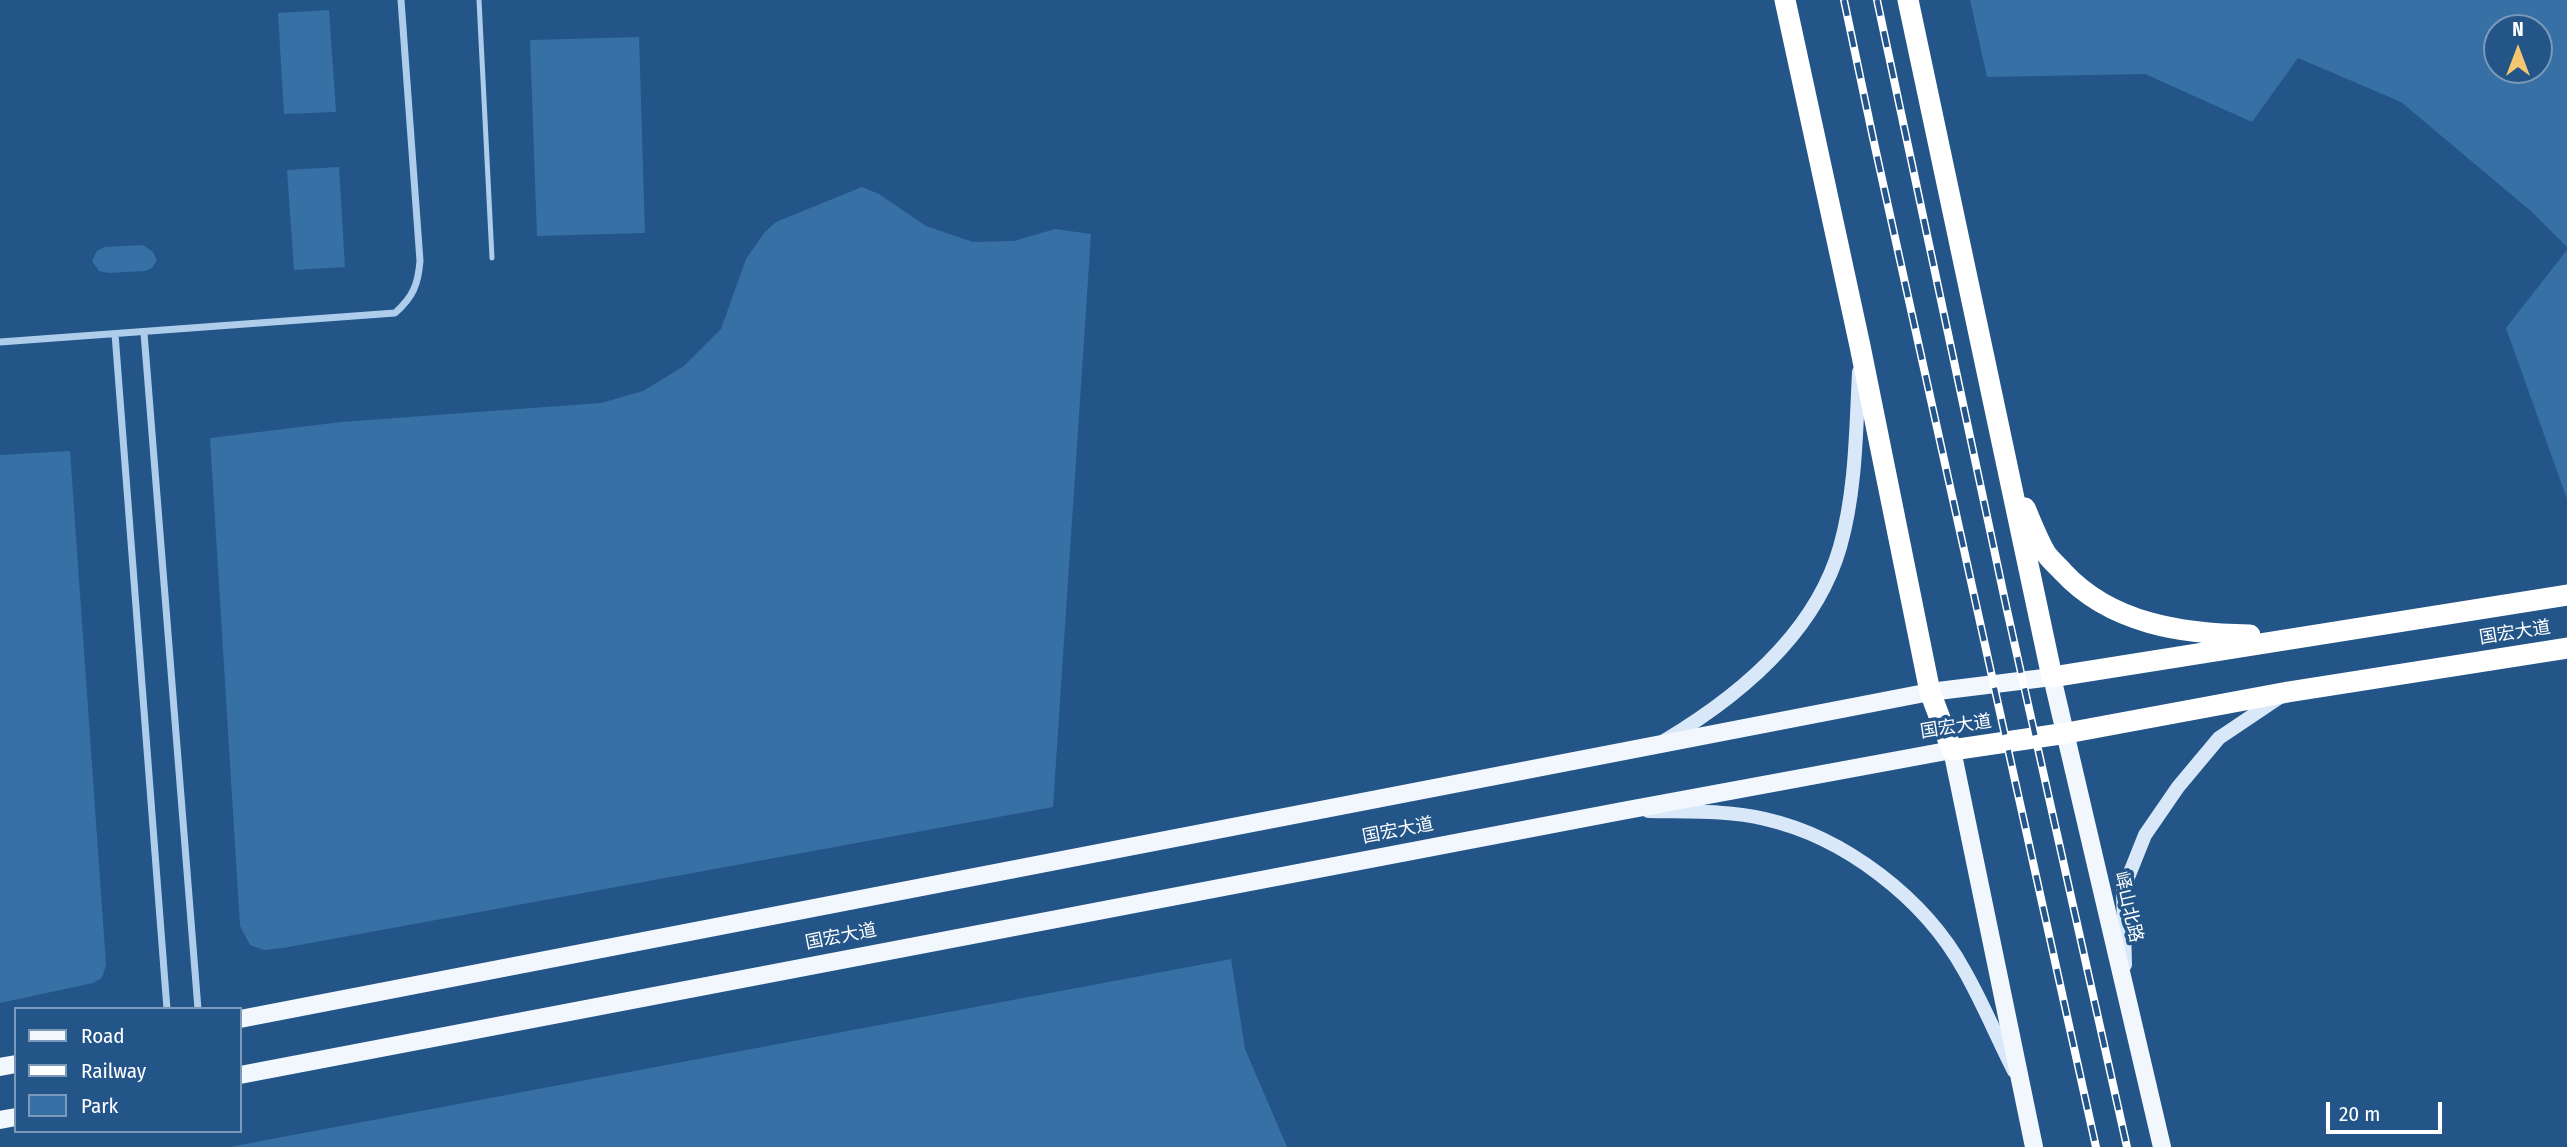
<!DOCTYPE html>
<html>
<head>
<meta charset="utf-8">
<style>
	body { margin:0 }
	#map { position:relative; width:2567px; height:1147px; overflow:hidden; background:#235588; font-family:"Fira Sans Condensed",sans-serif }
	canvas { display:block }
	.legend { position:absolute; left:14px; top:1007px; width:228px; height:126px; box-sizing:border-box; background:#235588; border:2px solid #7b99b8; margin:0; padding:9px 12px; list-style:none; font-size:21px; color:#fff }
	.legend li { display:flex; align-items:center; gap:14px; height:35px }
	.legend b { width:35px; border:2px solid #7b99b8 }
	.north { position:absolute; left:2483px; top:14px; width:70px; height:70px; box-sizing:border-box; background:#235588; border:2px solid #7b99b8; border-radius:50%; rotate:0deg; font-size:19px; font-weight:700; line-height:28px; text-align:center; color:#fff }
	.north::after { content:''; display:block; margin:auto; width:24px; height:32px; background:#f5c770; clip-path:polygon(50% 0,100% 100%,50% 72%,0 100%) }
	.scale { position:absolute; left:2326px; top:1102px; width:116px; height:32px; box-sizing:border-box; border:4px solid #fff; border-top:0; padding-left:9px; font-size:21px; line-height:24px; white-space:nowrap; color:#fff; -webkit-text-stroke:5px #235588; paint-order:stroke }
</style>
</head>
<body>
<div id="map">
<canvas width="2567" height="1147"></canvas>
<ul class="legend">
<li><b style="height:9px;background:#f2f7fe"></b>Road</li>
<li><b style="height:9px;background:#fff"></b>Railway</li>
<li><b style="height:19px;background:#3770a5"></b>Park</li>
</ul>
<div class="north">N</div>
<div class="scale">20 m</div>
</div>
<script>
const c = document.querySelector('canvas').getContext('2d');
c.lineJoin = 'round';
function fillPath(path, color) {
  c.fillStyle = color;
  c.fill(path, 'evenodd');
}
function strokePath(path, color, width, dash) {
  c.strokeStyle = color;
  c.lineWidth = width;
  c.lineCap = dash ? 'butt' : 'round';
  c.setLineDash(dash || []);
  c.stroke(path);
}
function drawText(font, color, halo, rows, align = 'center') {
  c.font = font + ' "Fira Sans Condensed","Noto Sans SC",sans-serif';
  c.lineWidth = 7;
  c.setLineDash([]);
  c.textBaseline = 'middle';
  c.strokeStyle = halo;
  c.fillStyle = color;
  for (const [text, x, y, turn = 0] of rows) {
    c.save();
    c.translate(x, y);
    c.rotate((+turn || 0) * Math.PI / 180);
    c.textAlign = isNaN(turn) ? turn : align;
    if (halo) c.strokeText(text, 0, 0);
    c.fillText(text, 0, 0);
    c.restore();
  }
}
fillPath(new Path2D(`
	M1970,0H2567V247L2532,212L2401,102L2298,58L2252,122L2145,74L1987,77ZM2497,28H2539V70H2497Z
	M329,10L336,112L284,114L278,13Z
	M639,37L645,233L537,236L530,40Z
	M339,167L345,267L294,270L287,170Z
	M862,187L879,194L926,226L973,242L1014,241L1055,229L1091,234L1053,807L283,948L264,950L250,945L240,926L210,438L341,422L601,403L643,391L684,366L721,329L746,259L764,233L776,222Z
	M143,245L153,252L157,260L152,268L145,271L108,273L99,271L92,261L97,251L105,247Z
	M2567,250V499L2506,328Z
	M70,451L106,965L102,978L93,983L0,1003V455Z
	M1231,959L1245,1049L1287,1147H229Z`), '#3770a5');
strokePath(new Path2D(`
	M479,0L492,258`), '#aecdea', 5);
strokePath(new Path2D(`
	M144,333L198,1009
	M115,334L167,1009
	M0,342L395,313C413,297 418,285 420,261L401,0`), '#aecdea', 7);
strokePath(new Path2D(`
	M1664,741C1738,697 1815,634 1840,547C1856,491 1856,430 1859,372
	M1648,811C1687,812 1727,810 1765,819C1845,837 1925,899 1964,970C1983,1003 1997,1038 2014,1071
	M2125,965L2123,890L2145,835L2178,787L2219,738L2280,697`), '#d9e8f8', 14);
strokePath(new Path2D(`
	M240,1019L1930,692L2052,677L2162,1147
	M0,1067L16,1064
	M240,1075L1622,811L1952,750L2034,1147
	M0,1120L16,1117`), '#f2f7fe', 18);
strokePath(new Path2D(`
	M1785,0L1860,346L1930,692L1952,750L2067,733L2288,692L2567,648
	M1908,0L2052,677L2567,595
	M2025,508C2031,522 2037,538 2045,552C2049,559 2057,565 2063,572C2111,624 2183,634 2250,635`), '#fff', 21);
const rail = new Path2D(`
	M1844,0L1873,138L2096,1147
	M1877,0L2007,610L2127,1147`);
strokePath(rail, '#fff', 8);
strokePath(rail, '#235588', 5, [16]);
drawText('18px', '#fff', '#235588', [
	["国宏大道",2515,633,-9],
	["国宏大道",1956,727,-9],
	["国宏大道",1398,831,-11],
	["峄山北路",2128,907,77],
	["国宏大道",841,937,-11]
]);
</script>
</body>
</html>
